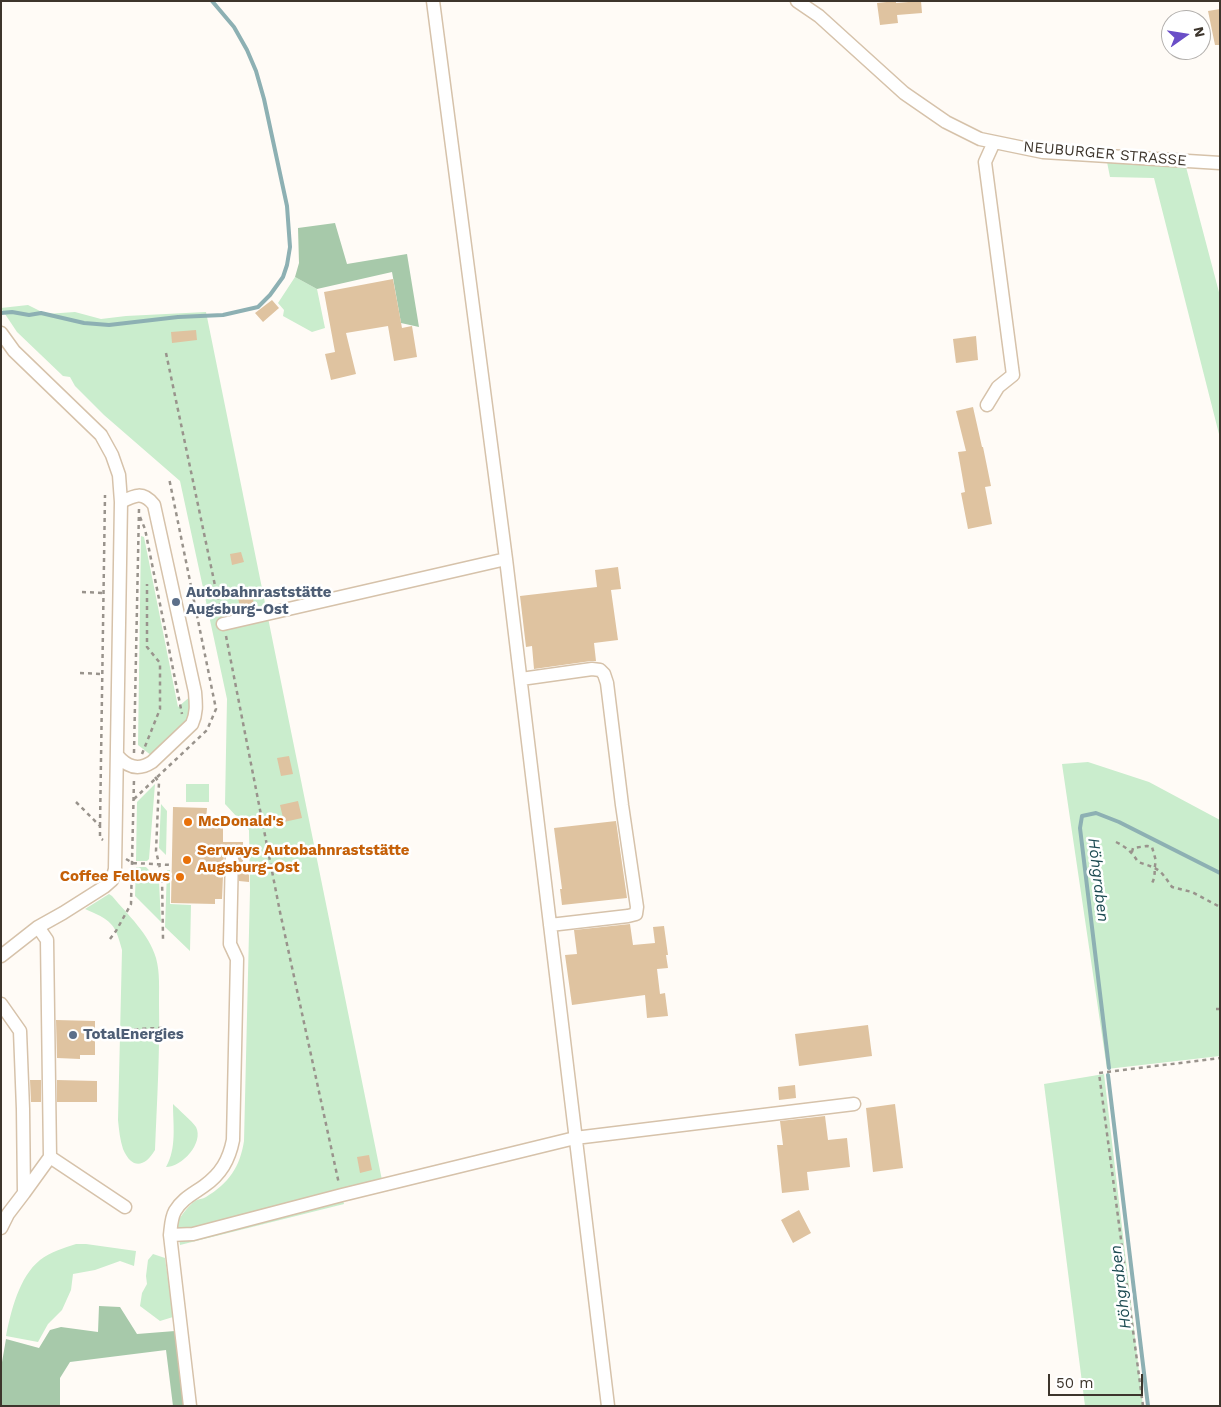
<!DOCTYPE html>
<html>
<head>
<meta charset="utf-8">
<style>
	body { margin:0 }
	#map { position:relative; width:1221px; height:1407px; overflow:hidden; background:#fffbf6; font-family:"Work Sans",sans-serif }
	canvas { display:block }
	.frame { position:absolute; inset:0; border:2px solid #3d352c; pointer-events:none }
	.north { position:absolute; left:1161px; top:10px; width:50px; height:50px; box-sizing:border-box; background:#fff; border:1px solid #b1aeab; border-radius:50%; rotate:77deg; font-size:14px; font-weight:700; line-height:20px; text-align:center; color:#3d352c }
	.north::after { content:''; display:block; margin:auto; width:18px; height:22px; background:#6a4ec7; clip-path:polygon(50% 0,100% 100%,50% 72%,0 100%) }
	.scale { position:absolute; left:1048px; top:1374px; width:95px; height:22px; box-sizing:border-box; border:2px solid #3d352c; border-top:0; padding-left:6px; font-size:15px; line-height:18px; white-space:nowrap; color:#3d352c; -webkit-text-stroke:4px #fff; paint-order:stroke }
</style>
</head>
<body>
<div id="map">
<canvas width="1221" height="1407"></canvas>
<div class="frame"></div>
<div class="north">N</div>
<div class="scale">50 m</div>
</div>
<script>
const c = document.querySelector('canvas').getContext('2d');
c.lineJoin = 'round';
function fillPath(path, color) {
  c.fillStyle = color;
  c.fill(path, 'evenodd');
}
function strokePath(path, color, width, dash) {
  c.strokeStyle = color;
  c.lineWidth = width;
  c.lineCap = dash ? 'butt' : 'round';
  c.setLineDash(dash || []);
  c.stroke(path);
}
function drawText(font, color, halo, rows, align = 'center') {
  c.font = font + ' "Work Sans",sans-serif';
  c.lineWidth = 5;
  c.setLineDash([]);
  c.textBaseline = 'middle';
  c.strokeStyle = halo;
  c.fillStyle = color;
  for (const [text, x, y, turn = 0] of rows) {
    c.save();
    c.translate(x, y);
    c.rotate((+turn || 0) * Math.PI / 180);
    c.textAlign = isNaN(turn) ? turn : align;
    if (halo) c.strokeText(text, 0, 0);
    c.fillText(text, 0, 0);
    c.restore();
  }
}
fillPath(new Path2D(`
	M1107,162L1186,167L1220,296V438L1154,178L1110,177Z
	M295,277L317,289L325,328L312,332L283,316L284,310L278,303Z
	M28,305L46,314L75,312L101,319L126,316L206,312L383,1185L342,1196L344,1204L180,1245L177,1222C182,1215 188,1206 195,1201C198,1199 203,1199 206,1197C229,1183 240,1167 244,1141L250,890L249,830L225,804L227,699L180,481L104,415L75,386L70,377L63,376L17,332L1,308Z
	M141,536L144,537L178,707L192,695L188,718L182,727L152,756L138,745Z
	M1088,762L1149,782L1220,820V1056L1107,1069L1062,764Z
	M155,784L149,859L147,861H136L137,802Z
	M186,784H209V802H186Z
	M161,804L167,811L166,855L159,848Z
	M136,867H146L159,881L161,922L135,896Z
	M167,870H170V904L191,905L190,951L165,927Z
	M109,894L112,896C128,915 149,934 156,958C160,972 159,989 159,1004C160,1052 157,1101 155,1150C145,1167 132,1170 123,1149C120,1140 119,1130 118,1120L122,950C115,922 110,920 85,909Z
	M1104,1074L1143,1406H1085L1044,1084Z
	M173,1104C178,1109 192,1121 196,1127C204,1143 182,1167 166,1167C177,1148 173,1125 173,1104Z
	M76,1244H86L136,1251L134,1266L120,1261L95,1270L73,1274L71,1290L62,1310L48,1324L38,1342L6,1336C11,1311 19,1277 40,1260C50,1252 64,1248 76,1244Z
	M153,1254L165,1258L173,1314V1317L160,1321L140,1306L142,1293L147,1284L146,1276L148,1260Z`), '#caedcd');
fillPath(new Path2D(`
	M335,223L347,264L407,254L419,327L401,323L392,272L317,289L295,277L299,263L298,228Z
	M99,1306L120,1307L137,1334L175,1331L185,1406H173L166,1350L70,1362L60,1378V1406H1V1368L6,1339L39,1348L50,1330L61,1327L98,1332Z`), '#a7c9aa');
strokePath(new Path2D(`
	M1,313L12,312L29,315L41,313L84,323L109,325L178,317L223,315L258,307L270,295L283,277L287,265L290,247L287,206L264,99L256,71L247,50L234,27L212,1
	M1109,1068L1080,828L1082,816L1096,813L1119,822L1220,873
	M1108,1075L1148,1406`), '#8db0b3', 4);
fillPath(new Path2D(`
	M896,1V3L921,1L922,13L897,15L898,23L880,25L877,3Z
	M1220,9V45H1215L1208,11Z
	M393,279L402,328L412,326L417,357L394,361L388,326L346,333L356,374L331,380L325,354L335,352L324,292Z
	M272,300L279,308L263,322L255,313Z
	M196,330L197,340L172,343L171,332Z
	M976,336L978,360L956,363L953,339Z
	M973,407L982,447H983L991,486L985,487L992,524L968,529L961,493L965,492L958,452L966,451L956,411Z
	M241,552L244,562L232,565L230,554Z
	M618,567L621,589L611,590L618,640L594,643L596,661H591L534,669L532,646L526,647L520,596L597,587L595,570Z
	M252,595L255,608L241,611L238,598Z
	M289,756L293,774L281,776L277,758Z
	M298,801L302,818L284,822L280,805Z
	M173,807L207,808L206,820H223V842H243V865H249V882L239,881V849L236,845H229L225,847L224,852L222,899H215V904L171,903Z
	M616,821L627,898L562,905L560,889H562L554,828Z
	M630,924L633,945L655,943L653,927L664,926L668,955H666L668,968L657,969L660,994L665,993L668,1016L647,1018L645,995L572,1005L565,955L577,954L574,930Z
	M56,1020L95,1021V1055H80V1059L57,1058Z
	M868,1025L872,1056L799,1066L795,1034Z
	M30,1080H41V1102H31Z
	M57,1080L97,1081V1102H57Z
	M795,1085L796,1098L779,1100L778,1087Z
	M895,1104L903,1168L873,1172L866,1108Z
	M825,1116L828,1140L847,1138L850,1167L807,1172L809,1190L782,1193L777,1145H783L780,1121Z
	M369,1155L372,1170L360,1173L357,1157Z
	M799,1210L811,1233L793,1243L781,1220Z`), '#dfc3a0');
const minor = new Path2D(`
	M433,1L506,559L608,1406
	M797,1L819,16L904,93L946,122L980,139L1043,152L1220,163
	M1,333L14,351L101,435L112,455L119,475L121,502L115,869L112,880L104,887L63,913L38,927L1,956
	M987,405L998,387L1013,375L985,162L994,142
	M223,624L506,559
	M521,679L592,669L600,670L604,674L607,683L622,805L637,907L636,914L628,916L550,925
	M117,755C127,767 138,771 152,762L192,724C197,713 196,704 195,692L154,505C143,491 135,495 121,502
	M1,1004L20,1031L23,1109L24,1193L8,1214L1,1228
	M50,1157L125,1207
	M24,1193L50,1157L47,940L38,927
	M170,1235L193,1234L342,1195L575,1138L854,1104
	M190,1406L170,1235C171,1227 171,1218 175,1211C182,1199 193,1194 204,1186C221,1174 229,1160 233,1140L237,959L230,944L232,852`);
strokePath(minor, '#d6c2aa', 15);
strokePath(new Path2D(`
	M166,353L221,614
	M140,517L145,529L182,714
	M82,592L104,593
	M226,636L280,912L339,1184
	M80,673L102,674
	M134,753L139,509
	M142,754L160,709V663L147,647V584
	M155,777L159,782L156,851L162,877L163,939
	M134,799L207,730L216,709L169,478
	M76,802L100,826V838L103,840
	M100,826L105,495
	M1116,842C1126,847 1132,852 1138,862C1159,869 1159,868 1172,887L1192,892L1220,907
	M1132,852L1133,848L1147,846L1152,847L1156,861C1153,871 1157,875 1151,885
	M126,859L133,863L172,865
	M110,939L116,931L131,904L134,779
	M1216,1009H1220
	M111,1035C130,1029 146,1028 166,1028
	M1143,1406L1099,1073L1220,1058`), '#99938c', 2.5, [4, 4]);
strokePath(minor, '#fff', 12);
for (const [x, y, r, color] of [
	[176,602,5,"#5c6f8a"],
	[188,822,5,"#e8710a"],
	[187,860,5,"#e8710a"],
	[180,877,5,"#e8710a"],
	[73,1035,5,"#5c6f8a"]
]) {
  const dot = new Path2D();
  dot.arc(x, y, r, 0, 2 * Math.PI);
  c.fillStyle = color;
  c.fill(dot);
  strokePath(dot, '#fff', 2);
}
drawText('15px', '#3d352c', '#fff', [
	["NEUBURGER STRASSE",1105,154,5]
]);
drawText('bold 15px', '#4e5e75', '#fff', [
	["Autobahnraststätte",186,593],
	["Augsburg-Ost",186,610],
	["TotalEnergies",83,1035]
], 'left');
drawText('bold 15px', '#c56008', '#fff', [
	["McDonald's",198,822],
	["Serways Autobahnraststätte",197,851],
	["Augsburg-Ost",197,868],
	["Coffee Fellows",170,877,"right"]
], 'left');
drawText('italic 16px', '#1c4b52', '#fff', [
	["Höhgraben",1098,880,83],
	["Höhgraben",1121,1287,-97]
]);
</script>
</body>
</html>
